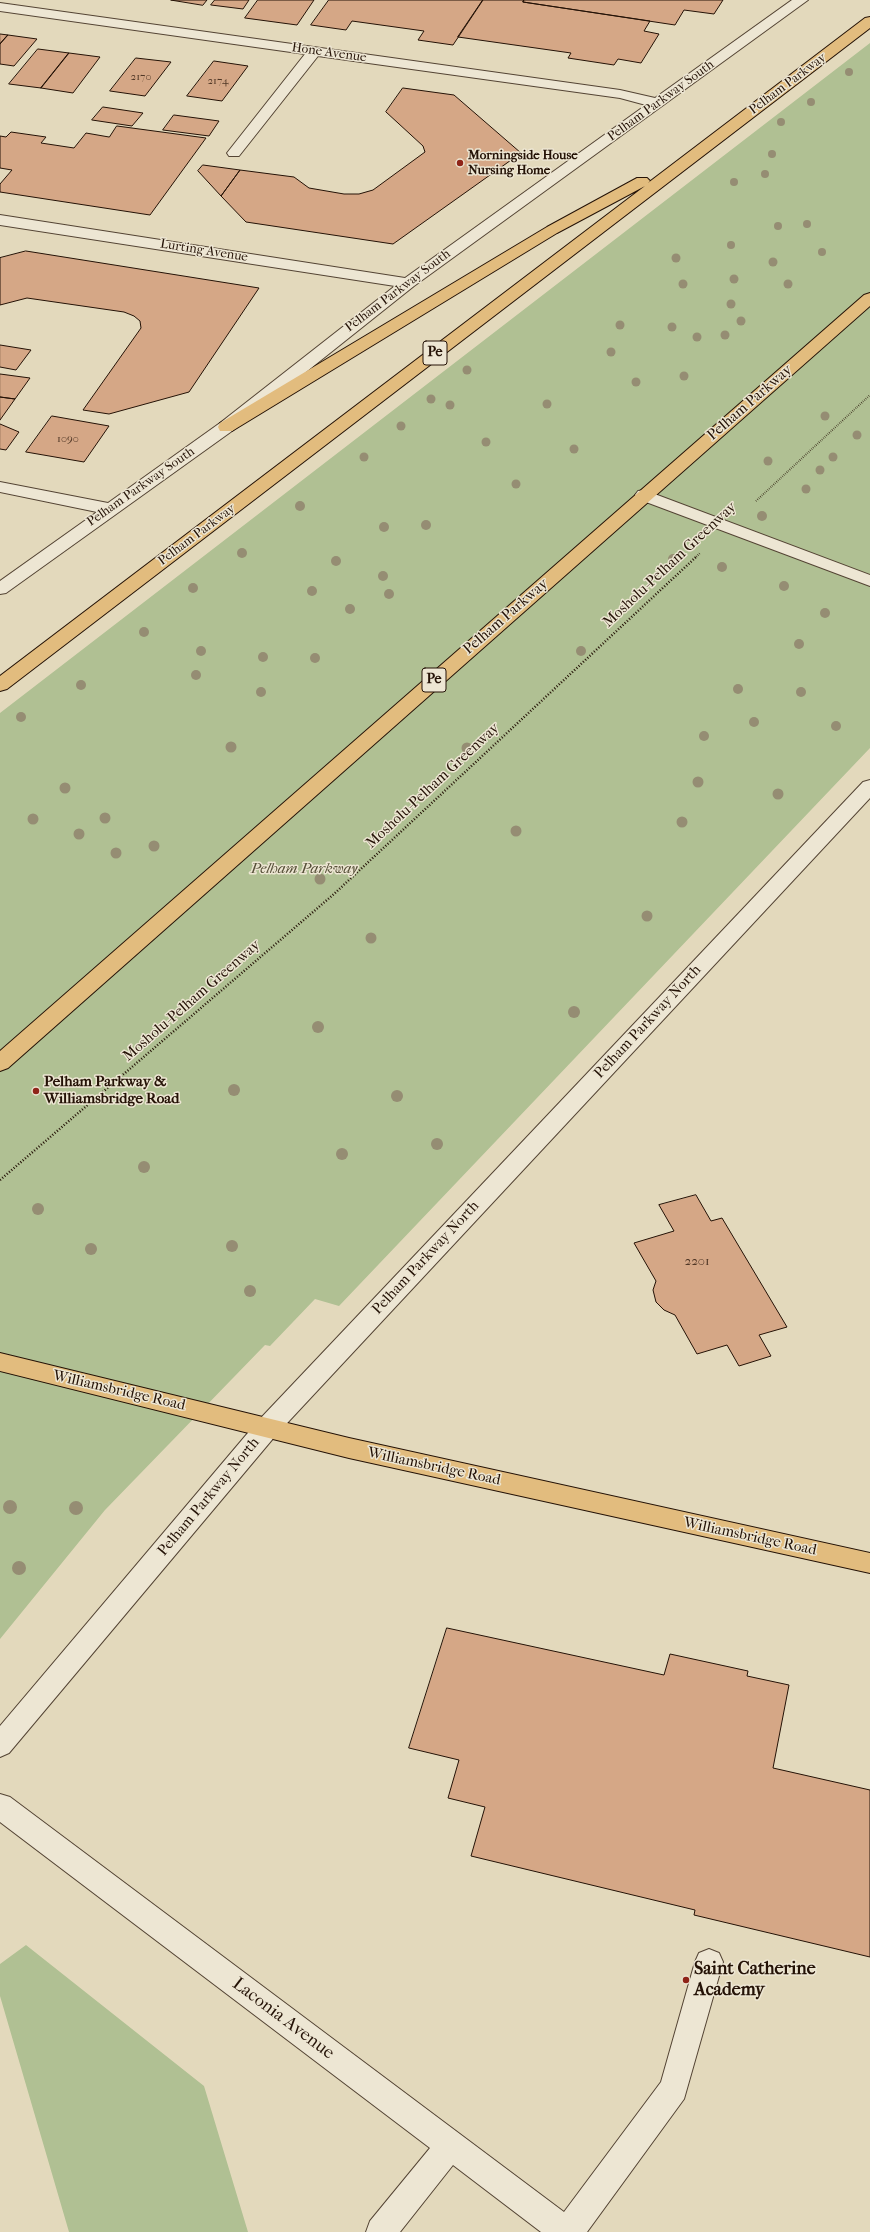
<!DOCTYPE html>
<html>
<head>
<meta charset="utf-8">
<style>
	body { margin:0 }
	canvas { display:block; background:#e3d9bc }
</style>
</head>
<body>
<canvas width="870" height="2232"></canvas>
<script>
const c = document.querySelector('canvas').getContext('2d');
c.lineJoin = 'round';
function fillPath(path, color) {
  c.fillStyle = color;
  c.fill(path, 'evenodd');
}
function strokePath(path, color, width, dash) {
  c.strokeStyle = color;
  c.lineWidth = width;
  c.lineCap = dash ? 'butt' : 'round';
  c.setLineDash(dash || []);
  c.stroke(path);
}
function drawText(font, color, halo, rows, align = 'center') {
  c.font = font + ' "IM FELL French Canon",serif';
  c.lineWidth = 3;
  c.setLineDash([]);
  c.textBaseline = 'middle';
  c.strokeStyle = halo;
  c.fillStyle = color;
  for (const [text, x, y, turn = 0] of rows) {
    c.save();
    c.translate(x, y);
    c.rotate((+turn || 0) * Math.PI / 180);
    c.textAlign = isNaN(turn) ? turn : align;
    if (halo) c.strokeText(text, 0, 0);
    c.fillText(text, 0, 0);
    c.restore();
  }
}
fillPath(new Path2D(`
	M870,43V748L339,1306L315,1299L270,1346L265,1345L105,1510L0,1639V713Z
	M26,1945L204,2086L248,2232H69L0,1996V1964Z`), '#b0c093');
const building = new Path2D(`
	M171,0H207L203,5Z
	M215,0H249L243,9L211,5Z
	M258,0H314L297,25L245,18Z
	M329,0H483L453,45L418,40L424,31L352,21L346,30L311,25Z
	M483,0H524L523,2L650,21L644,31L659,34L641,63L618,59L614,65L568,58L571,53L458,37Z
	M524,0H723L714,14L684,10L675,25L523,2Z
	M0,34L8,35L0,44Z
	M8,35L37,39L14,66L0,64V44Z
	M38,49L69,53L41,88L9,84Z
	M69,53L100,57L73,93L41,88Z
	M136,58L171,62L145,96L110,91Z
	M214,61L248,66L222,101L187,96Z
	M403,88L454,95L521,153L393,244L246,222L221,196L240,170L294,177L309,188L344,194H359L373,190L425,152L423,146L386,112Z
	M103,107L143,113L132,126L92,120Z
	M174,115L219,121L209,136L163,130Z
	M117,126L206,138L150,215L0,192V184L12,170L0,168V136L6,137L11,132L46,137L41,143L74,148L86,133L109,137Z
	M203,165L240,170L221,196L198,171Z
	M26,251L259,288L189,392L109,414L83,410L141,328L140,321L134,316L124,312L27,298L0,305V258Z
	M0,345L31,350L16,370L0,367Z
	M0,374L30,378L15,399L0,397Z
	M0,397L15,399L0,420Z
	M52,416L109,426L84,462L26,452Z
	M0,424L19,432L6,450L0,449Z
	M696,1195L711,1221L722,1218L787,1327L759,1335L771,1356L739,1366L727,1345L697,1354L675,1315L664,1310L656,1302L653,1290L656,1281L634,1243L674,1231L659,1205Z
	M447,1628L664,1675L670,1654L748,1671L747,1676L789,1685L773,1768L870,1790V1957L694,1915L695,1910L471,1856L485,1807L448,1798L459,1760L409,1748Z`);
fillPath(building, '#d5a786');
strokePath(building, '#241206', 1);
const minor = new Path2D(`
	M792,0H808L414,286L232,431L6,593L0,594V581L97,512L0,492V482L108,503L220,423L395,286L0,225V215L405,278L646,105L620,98L318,56L239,156H229L227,153L305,54L0,11V3L620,90L655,98Z
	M644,490L870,575V586L638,499L635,495L638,491Z
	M870,780V798L276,1435L9,1753L0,1757V1726L258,1421L863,782Z
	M0,1794L10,1797L564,2212L661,2082L695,1962L699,1953L709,1949L719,1953L723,1962L684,2099L587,2232H541L453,2165L400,2232H366L370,2221L430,2148L0,1822Z`);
const major = new Path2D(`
	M870,17V28L7,689L0,691V676L645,186L557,233L232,431H220L218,427L220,423L547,227L637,178H647L650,181L648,183L865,18Z
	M870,293V306L8,1068L0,1071V1051L864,295Z
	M0,1353L349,1438L870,1553V1573L349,1458L0,1371Z`);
strokePath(minor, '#544434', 2);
strokePath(major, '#241206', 2);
strokePath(new Path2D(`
	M756,501L870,395
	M695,558L700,553`), '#241206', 2, [0.5, 1.5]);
strokePath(new Path2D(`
	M0,1180L334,894L696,557`), '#241206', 2.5, [1, 2]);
fillPath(minor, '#ede6d3');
fillPath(major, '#e2bc7e');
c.fillStyle = '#958d73';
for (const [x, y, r] of [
	[849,72,4],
	[811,102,4],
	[781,122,4],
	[772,154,4],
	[765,174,4],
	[734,182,4],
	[807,224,4],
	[778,226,4],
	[731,245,4],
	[822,252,4],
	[676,258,4.5],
	[773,262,4.5],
	[734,279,4.5],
	[683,284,4.5],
	[788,284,4.5],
	[731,304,4.5],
	[741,321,4.5],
	[620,325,4.5],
	[672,327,4.5],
	[725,335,4.5],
	[697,337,4.5],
	[611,352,4.5],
	[467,370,4.5],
	[684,376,4.5],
	[636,382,4.5],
	[431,399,4.5],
	[547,404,4.5],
	[450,405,4.5],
	[825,416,4.5],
	[401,426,4.5],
	[857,435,4.5],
	[486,442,4.5],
	[574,449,4.5],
	[364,457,4.5],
	[833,457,4.5],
	[768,461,4.5],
	[820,470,4.5],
	[516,484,4.5],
	[806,489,4.5],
	[300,506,5],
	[762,516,5],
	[426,525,5],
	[384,527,5],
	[242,553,5],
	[673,559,5],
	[336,561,5],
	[722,567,5],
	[383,576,5],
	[784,586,5],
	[193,588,5],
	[312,591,5],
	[389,594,5],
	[350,609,5],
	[825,613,5],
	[144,632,5],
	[799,644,5],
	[201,651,5],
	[581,651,5],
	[263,657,5],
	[315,658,5],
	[196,675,5],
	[81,685,5],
	[738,689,5],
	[261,692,5],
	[801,692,5],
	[21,717,5],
	[754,722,5],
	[836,726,5],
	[704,736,5],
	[231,747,5.5],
	[467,748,5.5],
	[698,782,5.5],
	[65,788,5.5],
	[778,794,5.5],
	[105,818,5.5],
	[33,819,5.5],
	[682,822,5.5],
	[516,831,5.5],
	[79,834,5.5],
	[154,846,5.5],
	[116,853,5.5],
	[320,879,5.5],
	[647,916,5.5],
	[371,938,5.5],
	[574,1012,6],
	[318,1027,6],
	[234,1090,6],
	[397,1096,6],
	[437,1144,6],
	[342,1154,6],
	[144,1167,6],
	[38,1209,6],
	[232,1246,6],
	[91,1249,6],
	[250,1291,6],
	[10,1507,7],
	[76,1508,7],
	[19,1568,7]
]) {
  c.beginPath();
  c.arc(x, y, r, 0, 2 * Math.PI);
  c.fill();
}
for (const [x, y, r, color] of [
	[460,163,4,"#8f2418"],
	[36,1091,4,"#8f2418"],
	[686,1980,4,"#8f2418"]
]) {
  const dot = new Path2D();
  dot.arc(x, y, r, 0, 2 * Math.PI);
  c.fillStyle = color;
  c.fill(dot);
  strokePath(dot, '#ede6d3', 1.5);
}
drawText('11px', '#503726', null, [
	["2170",141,77],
	["2174",218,81],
	["1090",68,439]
]);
drawText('13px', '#241206', '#ede6d3', [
	["Hone Avenue",329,53,8],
	["Pelham Parkway",788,84,-37],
	["Pelham Parkway South",661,101,-36],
	["Lurting Avenue",204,251,9],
	["Pelham Parkway South",398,291,-37],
	["Pelham Parkway South",141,487,-35],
	["Pelham Parkway",197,535,-37]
]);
drawText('bold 13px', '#241206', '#ede6d3', [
	["Morningside House",468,156],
	["Nursing Home",468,171]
], 'left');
drawText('13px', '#503726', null, [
	["2201",697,1262]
]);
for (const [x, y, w] of [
	[435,353,24],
	[434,680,24]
]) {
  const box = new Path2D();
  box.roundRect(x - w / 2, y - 12, w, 24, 3);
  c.fillStyle = '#ede6d3';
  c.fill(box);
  strokePath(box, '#241206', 1);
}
drawText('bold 14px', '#241206', null, [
	["Pe",435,353],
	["Pe",434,680]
]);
drawText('15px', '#241206', '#ede6d3', [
	["Pelham Parkway",750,403,-41],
	["Mosholu-Pelham Greenway",670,565,-43],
	["Pelham Parkway",506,617,-41],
	["Mosholu-Pelham Greenway",433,786,-43],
	["Mosholu-Pelham Greenway",192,1001,-41],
	["Pelham Parkway North",648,1022,-47],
	["Pelham Parkway North",426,1258,-47],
	["Williamsbridge Road",119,1391,13],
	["Williamsbridge Road",434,1467,12],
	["Pelham Parkway North",209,1497,-50],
	["Williamsbridge Road",750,1537,12]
]);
drawText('italic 15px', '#554f37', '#ede6d3', [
	["Pelham Parkway",304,869]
]);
drawText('bold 15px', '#241206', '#ede6d3', [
	["Pelham Parkway &",44,1082],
	["Williamsbridge Road",44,1099]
], 'left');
drawText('bold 18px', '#241206', '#ede6d3', [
	["Saint Catherine",694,1970],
	["Academy",694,1991]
], 'left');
drawText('18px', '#241206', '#ede6d3', [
	["Laconia Avenue",283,2019,37]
]);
</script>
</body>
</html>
